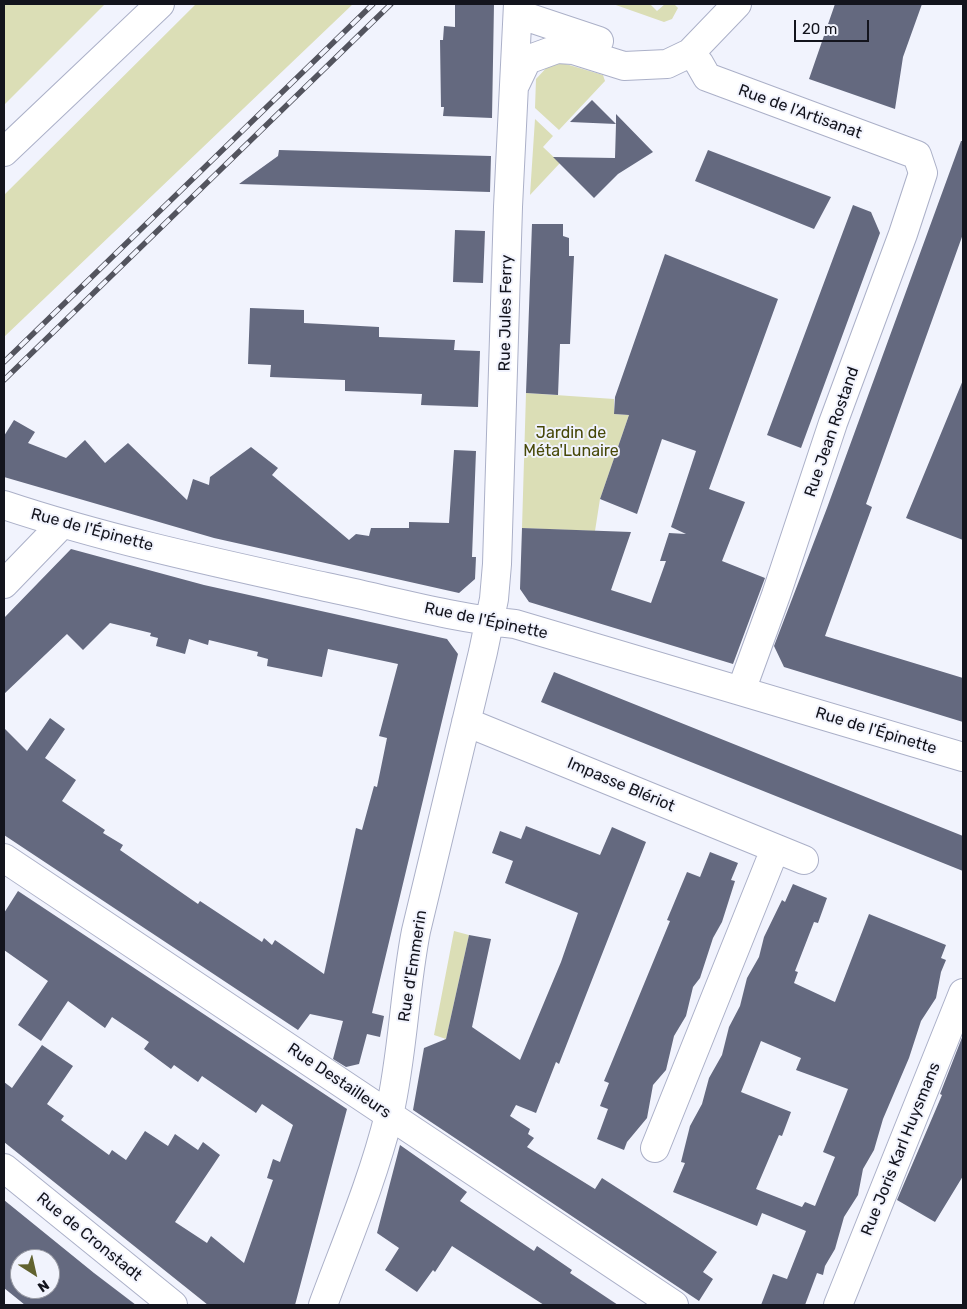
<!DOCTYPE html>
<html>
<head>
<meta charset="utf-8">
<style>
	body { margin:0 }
	#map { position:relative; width:967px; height:1309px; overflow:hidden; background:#f1f3fd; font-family:Rubik,sans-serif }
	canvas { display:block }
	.frame { position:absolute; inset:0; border:5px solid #13141d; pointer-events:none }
	.north { position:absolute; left:10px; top:1249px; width:50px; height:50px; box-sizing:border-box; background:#f1f3fd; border:1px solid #989aa3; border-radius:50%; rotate:145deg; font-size:14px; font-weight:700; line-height:20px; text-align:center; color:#13141d }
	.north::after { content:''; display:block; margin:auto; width:18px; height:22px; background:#61622f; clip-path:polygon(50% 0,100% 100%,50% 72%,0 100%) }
	.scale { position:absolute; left:794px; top:20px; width:75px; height:22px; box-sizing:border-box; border:2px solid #13141d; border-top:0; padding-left:6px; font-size:15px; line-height:18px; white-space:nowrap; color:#13141d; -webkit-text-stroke:4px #f1f3fd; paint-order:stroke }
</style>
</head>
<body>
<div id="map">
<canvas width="967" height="1309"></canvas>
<div class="frame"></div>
<div class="north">N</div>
<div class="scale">20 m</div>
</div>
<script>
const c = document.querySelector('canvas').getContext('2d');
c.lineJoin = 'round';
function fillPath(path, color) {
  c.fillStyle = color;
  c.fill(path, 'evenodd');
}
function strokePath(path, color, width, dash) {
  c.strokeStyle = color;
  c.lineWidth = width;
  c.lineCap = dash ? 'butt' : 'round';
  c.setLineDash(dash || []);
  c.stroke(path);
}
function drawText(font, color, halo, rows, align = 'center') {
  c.font = font + ' Rubik,sans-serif';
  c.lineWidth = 4;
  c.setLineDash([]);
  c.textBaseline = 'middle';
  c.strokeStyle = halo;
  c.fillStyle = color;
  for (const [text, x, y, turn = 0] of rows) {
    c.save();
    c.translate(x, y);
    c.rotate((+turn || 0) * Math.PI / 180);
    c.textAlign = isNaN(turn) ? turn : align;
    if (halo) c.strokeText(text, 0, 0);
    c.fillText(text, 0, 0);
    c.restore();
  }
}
fillPath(new Path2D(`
	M4,4H105L4,105Z
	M196,4H353L4,337V195Z
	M613,4H650L657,11L665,4H674L678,8L672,19L664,22Z
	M559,62L603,75L605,81L559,130L535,108L536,79L550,64Z
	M535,119L553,136L543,147L560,163L530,195Z
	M526,393L614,399V414L629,415L600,499L595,531L522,528Z
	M454,931L469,935L446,1039L434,1035Z`), '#dbdeb6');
fillPath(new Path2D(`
	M455,4H494L492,118L443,116L444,107H441L440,40H443L444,26L455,27Z
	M835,4H922L903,57L895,109L809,79Z
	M592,100L616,124V114L653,152L618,174L594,198L553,157L615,158L616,124L570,122Z
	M961,141H963V234L866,504L872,507L825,636L963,678V722L784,667L774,646L827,508Z
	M279,150L491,156L490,192L239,184L278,156Z
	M708,150L831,197L814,229L695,181Z
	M853,205L871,212L880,233L801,448L767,435Z
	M532,224H563V236L569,238V256H574L570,344H560L558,395L526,393Z
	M455,230L485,231L483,283L453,282Z
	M665,254L778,299L709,489L745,502L722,561L765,578L733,664L529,602L520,589L522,528L631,532L611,590L651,603L666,561H660L669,533L686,534L671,527L696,451L662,439L637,514L600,499L629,415L614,414L615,397Z
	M250,308L304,310V323L379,327V337L455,340L454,350L480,351L478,407L421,405L422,394L345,391V380L270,377L271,365L248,364Z
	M963,380V540L906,518Z
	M14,420L35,432L28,443L66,458L85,440L105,463L128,443L187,500L193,479L209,485L210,477L251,447L278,468L272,475L349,540L356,534L369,536L371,528H409V522L449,523L454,450L476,451L472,557H476L475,579L459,593L214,538L4,477V436Z
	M71,549L204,585L447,639L458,654L372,1013L384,1016L380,1037L367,1034L359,1064L346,1067L333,1059L343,1021L310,1014L298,1030L4,835V728L27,751L50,718L65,729L45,758L76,780L62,801L105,830L103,833L123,845L120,850L198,904L200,901L262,942L264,938L272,945L275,940L324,974L356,828L362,830L374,786L377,787L387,738L379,736L398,664L328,649L322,677L267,666L268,659L257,656L258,652L209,640L208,645L189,639L185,654L156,646L158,638L150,636L151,633L110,623L83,650L67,634L4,694V618Z
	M554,672L963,836V871L541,702Z
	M526,826L600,855L612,827L646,842L559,1064L556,1062L536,1113L516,1105L510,1116L530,1129L528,1134L534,1138L527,1147L595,1189L602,1178L717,1252L703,1272L713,1279L699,1301L413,1110L424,1048L446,1039L469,935L491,939L472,1027L520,1060L561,962L578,913L505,883L513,861L492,853L500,831L521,839Z
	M710,852L738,863L731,880L735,881L722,922L713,938L700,978L693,987L686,1016L674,1036L666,1070L653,1085L647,1118L627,1142L624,1150L597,1139L608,1109L600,1106L609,1083L604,1081L670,921L667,920L687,872L700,877Z
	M793,884L827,898L818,923L814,922L795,971L798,972L794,983L835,1002L869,914L946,945L941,958L946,960L941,972L936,998L921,1021L909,1058L883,1119L874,1150L863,1169L858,1195L844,1217L835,1249L825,1266L823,1275L817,1273L805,1305H761L773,1274L787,1279L806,1231L762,1213L757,1226L673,1192L685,1163L681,1162L690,1126L702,1104L709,1078L722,1055L729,1027L740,1006L747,978L759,957L764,937L782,900L785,902ZM761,1041L801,1058L796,1070L848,1089L823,1152L835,1157L815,1206L805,1202L802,1207L756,1189L779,1135L782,1136L791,1112L741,1092Z
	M18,891L347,1109L295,1305H208L4,1142V1082L12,1088L42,1045L73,1066L47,1104L64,1116L61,1120L109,1155L112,1150L126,1160L145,1131L168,1146L175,1134L198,1150L203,1142L220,1155L175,1222L207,1243L211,1236L244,1263L273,1180L267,1178L273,1159L280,1162L293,1125L262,1104L256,1113L202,1076L198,1082L174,1065L171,1069L144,1049L149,1042L112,1017L105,1028L68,1001L41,1041L18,1025L48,981L4,950V913Z
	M963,1035V1176L935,1222L897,1200L942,1095L940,1094Z
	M400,1145L467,1192L460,1201L534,1251L537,1246L572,1270L570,1273L618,1305H544L452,1246L435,1272L433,1270L417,1292L385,1270L399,1248L377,1233Z
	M4,1200L94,1273L136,1305H25L4,1288ZM20,1259H50V1289H20Z`), '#64697f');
const minor = new Path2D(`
	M518,14L599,41
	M690,53L699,63L707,77L917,155L923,173L903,234L833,423L776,595L741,691
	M515,85L527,60L557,49L573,50L624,66L667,64L690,53L737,4
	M4,152L160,4
	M4,505C109,540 218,563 326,587C389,600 452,618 515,624L963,757
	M4,584L62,524
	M466,722L804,860
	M4,858L674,1305
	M655,1148L775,849
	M4,1168L173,1305
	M323,1305C346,1243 373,1180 389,1115C403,1055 404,992 416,931L483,652L494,599L497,564L508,207L518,4
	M838,1305L963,993`);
strokePath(minor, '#abb0c8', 30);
strokePath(minor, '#fff', 28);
const rail = new Path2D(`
	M4,362L373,4
	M4,380L391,4`);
strokePath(rail, '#53545e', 5.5);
strokePath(rail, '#f1f3fd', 4, [11]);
drawText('16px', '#13141d', '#f1f3fd', [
	["Rue de l'Artisanat",800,112,20],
	["Rue Jules Ferry",506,313,-89],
	["Rue Jean Rostand",832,432,-71],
	["Rue de l'Épinette",92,530,15],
	["Rue de l'Épinette",486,621,12],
	["Rue de l'Épinette",876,731,17],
	["Impasse Blériot",621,785,23],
	["Rue d'Emmerin",413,966,-81],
	["Rue Destailleurs",339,1081,34],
	["Rue Joris Karl Huysmans",901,1149,-68],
	["Rue de Cronstadt",89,1237,39]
]);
drawText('16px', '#474808', '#f1f3fd', [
	["Jardin de",571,433],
	["Méta'Lunaire",571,451]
]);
</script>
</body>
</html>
